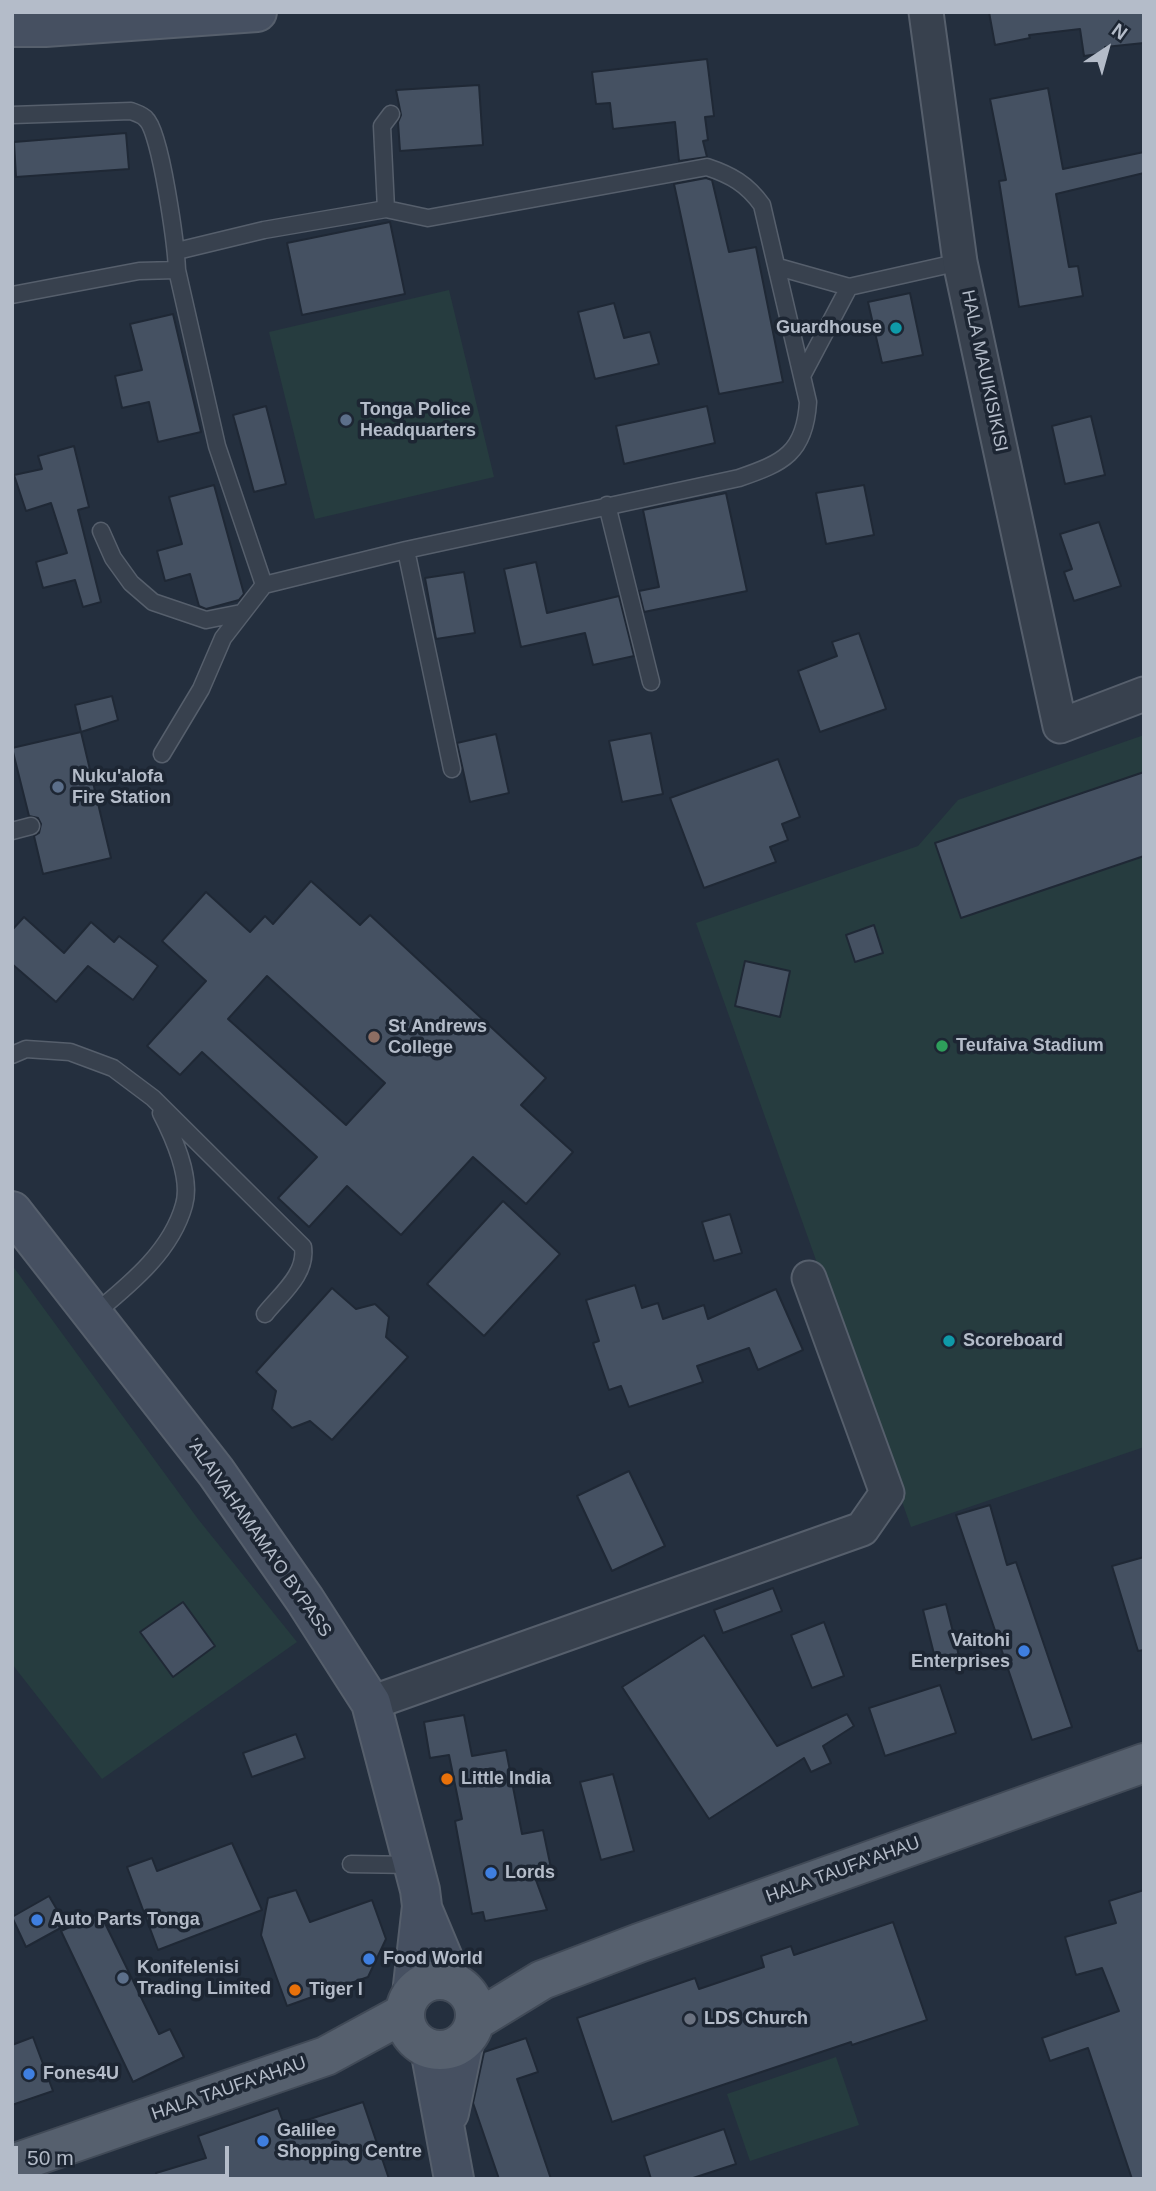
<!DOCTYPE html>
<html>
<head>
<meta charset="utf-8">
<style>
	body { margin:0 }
	#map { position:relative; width:1156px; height:2191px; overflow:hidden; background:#242f3e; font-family:Helvetica,sans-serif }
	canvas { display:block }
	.frame { position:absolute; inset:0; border:14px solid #b4bcc9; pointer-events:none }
	.north { position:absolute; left:1072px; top:14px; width:70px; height:70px; -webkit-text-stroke:5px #1d2633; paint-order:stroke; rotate:36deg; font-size:19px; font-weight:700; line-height:28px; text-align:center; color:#b4bcc9 }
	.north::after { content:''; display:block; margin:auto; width:24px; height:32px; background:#b4bcc9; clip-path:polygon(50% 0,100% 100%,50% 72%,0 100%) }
	.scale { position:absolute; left:14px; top:2146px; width:215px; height:32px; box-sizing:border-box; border:4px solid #b4bcc9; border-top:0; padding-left:9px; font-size:21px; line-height:24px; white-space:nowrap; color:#b4bcc9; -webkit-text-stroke:5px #1d2633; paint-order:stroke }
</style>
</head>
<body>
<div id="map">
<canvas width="1156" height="2191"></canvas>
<div class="frame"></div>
<div class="north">N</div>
<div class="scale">50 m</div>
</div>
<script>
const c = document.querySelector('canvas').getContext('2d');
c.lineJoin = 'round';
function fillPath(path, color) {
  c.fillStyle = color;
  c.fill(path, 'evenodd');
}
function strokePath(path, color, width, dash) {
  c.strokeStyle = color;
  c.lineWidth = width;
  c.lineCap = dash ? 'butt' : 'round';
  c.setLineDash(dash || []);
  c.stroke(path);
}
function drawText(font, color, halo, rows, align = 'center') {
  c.font = font + ' Helvetica,sans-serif';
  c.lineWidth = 7;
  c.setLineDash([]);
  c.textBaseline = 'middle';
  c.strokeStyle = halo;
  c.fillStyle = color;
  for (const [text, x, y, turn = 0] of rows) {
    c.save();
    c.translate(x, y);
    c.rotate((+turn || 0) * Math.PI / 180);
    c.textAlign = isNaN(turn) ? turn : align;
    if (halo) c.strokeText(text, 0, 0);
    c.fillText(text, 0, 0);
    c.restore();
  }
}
fillPath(new Path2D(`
	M449,290L494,477L315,519L269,332Z
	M1144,735V1447L911,1527L696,923L918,846L958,800Z
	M12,1265L198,1519L297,1642L102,1779L12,1664Z
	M836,2057L859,2125L750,2161L727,2094Z`), '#263c3f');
const building = new Path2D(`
	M989,12H1144V43L1105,47L1106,53L1084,56L1080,29L1029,35L1030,38L995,45Z
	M707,59L714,116L705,117L708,140L703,141L707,157L679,161L675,122L613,129L610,103L596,104L592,72Z
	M479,85L483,145L400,151L398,122L401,115L396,90Z
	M1048,88L1063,169L1144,152V173L1056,194L1069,267L1078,266L1083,296L1019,307L999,181L1006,180L990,99Z
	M126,133L129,169L16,177L14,142Z
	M706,178L712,180L729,252L756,247L783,382L719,394L674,184Z
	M390,222L405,294L302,315L287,243Z
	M910,293L923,355L882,363L868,302Z
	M614,303L624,338L650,332L659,364L595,379L578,312Z
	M173,314L201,432L158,442L149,402L122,408L115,376L142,370L130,324Z
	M266,406L286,484L254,492L233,415Z
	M707,406L715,443L624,464L616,426Z
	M1091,416L1105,475L1065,484L1052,426Z
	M74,446L89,507L78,510L101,602L83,607L75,580L43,588L36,562L67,553L51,503L26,511L14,475L42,469L38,456Z
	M214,485L244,594L239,600L206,609L199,606L190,574L165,581L157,551L182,544L169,497Z
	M864,485L874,535L826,544L816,493Z
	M726,493L747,591L644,612L639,591L659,587L643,510Z
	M1099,522L1121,586L1074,601L1064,572L1072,569L1060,534Z
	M536,562L547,613L619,596L634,656L593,665L585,633L521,647L504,569Z
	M464,572L475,633L436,639L425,578Z
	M859,633L886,709L820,732L798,671L837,656L832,642Z
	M112,696L118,720L81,732L75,705Z
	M81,732L111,858L43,874L34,836L39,833L41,824L38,818L29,816L12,748Z
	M651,733L663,794L622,802L609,741Z
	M496,734L509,793L470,802L457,743Z
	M778,759L800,817L782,824L788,840L770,847L776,862L704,888L670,798Z
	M1144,772V856L961,918L935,843Z
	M311,881L360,925L370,915L546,1078L521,1105L573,1152L526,1204L473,1157L401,1235L347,1186L309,1227L278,1198L317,1157L202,1052L180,1075L147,1046L206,981L162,941L206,892L250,932L265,916L273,924ZM267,976L385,1083L346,1125L228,1019Z
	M24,917L64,953L91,922L114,942L119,936L158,966L133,1000L88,966L56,1002L12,964V930Z
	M874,925L883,953L855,962L846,935Z
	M745,961L790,971L780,1017L735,1006Z
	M503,1201L560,1254L484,1336L427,1284Z
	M730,1214L742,1253L714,1261L702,1222Z
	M635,1285L642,1308L658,1303L663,1319L704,1305L708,1319L776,1289L803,1350L758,1370L749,1348L697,1366L703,1382L629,1407L621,1386L609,1390L593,1343L599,1341L586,1300Z
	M332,1288L356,1309L375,1304L389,1317L386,1337L408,1357L332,1440L310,1421L292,1428L272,1409L276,1391L256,1372Z
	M629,1471L665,1546L612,1571L577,1496Z
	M990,1505L1007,1565L1016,1562L1072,1727L1032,1740L956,1515Z
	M1144,1557V1650L1138,1651L1112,1566Z
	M773,1588L782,1611L723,1633L714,1610Z
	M183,1602L215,1646L173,1677L140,1632Z
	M946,1604L959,1656L936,1662L923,1610Z
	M824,1622L844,1676L812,1688L791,1635Z
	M704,1635L777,1746L847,1714L854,1726L823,1746L831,1763L811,1772L804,1758L709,1819L622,1687Z
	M940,1685L956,1733L885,1756L869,1708Z
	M464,1715L472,1756L506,1750L522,1834L543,1830L551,1868L533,1872L547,1910L485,1921L483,1912L472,1914L455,1821L462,1819L449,1755L430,1758L424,1722Z
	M296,1734L305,1758L252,1777L243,1753Z
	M613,1774L634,1851L601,1860L580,1782Z
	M232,1843L262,1910L158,1950L127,1867L152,1858L157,1871Z
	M296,1890L310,1922L372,1900L386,1939L368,1977L287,2006L261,1935L268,1898Z
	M1144,1890V2179H1132L1088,2048L1050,2061L1042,2038L1119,2011L1102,1968L1076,1975L1065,1937L1116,1923L1109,1901Z
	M49,1896L66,1925L26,1947L12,1917Z
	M100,1913L159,2034L170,2029L184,2057L133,2082L61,1931Z
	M893,1922L927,2020L852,2045L851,2042L612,2122L577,2018L695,1978L699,1989L764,1967L761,1956L791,1946L794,1955Z
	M33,2037L53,2091L12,2105V2045Z
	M526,2038L538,2072L517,2079L551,2179H499L473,2103L484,2052Z
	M363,2102L389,2179H157L156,2173L206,2158L198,2136L278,2108L285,2127Z
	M724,2129L736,2164L690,2179H651L644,2156Z`);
fillPath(building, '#455162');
strokePath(building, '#1f2835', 2);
const service = new Path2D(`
	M12,115L131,111C136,113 143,115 146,119C161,132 176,246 177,270L217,446L264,585
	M386,209L382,126L391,114
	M778,267L849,287L960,262
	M12,295L139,271L177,270
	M803,374L849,287
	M607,505L651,682
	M101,531L113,558L131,583L153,602L206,620L241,613
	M406,550L452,769
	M162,754L201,689L223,638L264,585L406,550L739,478C783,463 805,453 808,402L762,205C747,184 731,175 707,167L428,218L386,209L264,230L177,251
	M12,831L31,826
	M12,1055L26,1049L70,1052L113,1068L153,1098L303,1247C307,1274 281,1294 265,1314
	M93,1315C129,1285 171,1252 184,1205C192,1178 173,1136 161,1113
	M351,1864L414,1865`);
const minor = new Path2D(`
	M926,12L960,262L1060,726L1144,694
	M371,1703L862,1529L887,1493L809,1278`);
const secondary = new Path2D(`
	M12,27H45L257,12
	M12,1211L216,1472L305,1600L371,1703L420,1890L422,1906L412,1994
	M422,1908L453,1982
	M430,2049L454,2179
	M449,2113L464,2041`);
const primary = new Path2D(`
	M405 2015a35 35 0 1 1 70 0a35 35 0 1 1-70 0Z
	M475,2021L542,1980L639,1943L1144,1763
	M12,2164L326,2056L405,2013`);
strokePath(service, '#565f6c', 19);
strokePath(minor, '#565f6c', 37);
strokePath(secondary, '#565f6c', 42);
strokePath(primary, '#414a57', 42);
strokePath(service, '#38414e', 16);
strokePath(minor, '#38414e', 33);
strokePath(secondary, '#465061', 38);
strokePath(primary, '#56606e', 38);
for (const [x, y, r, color] of [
	[896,328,7,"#0f9aa8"],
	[346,420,7,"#5c6f8a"],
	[58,787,7,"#5c6f8a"],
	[374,1037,7,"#8d6e63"],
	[942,1046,7,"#2e9e5b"],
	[949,1341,7,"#0f9aa8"],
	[1024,1651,7,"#3f7fe0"],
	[447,1779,7,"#e8710a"],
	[491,1873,7,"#3f7fe0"],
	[37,1920,7,"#3f7fe0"],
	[369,1959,7,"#3f7fe0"],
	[123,1978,7,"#5c6f8a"],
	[295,1990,7,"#e8710a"],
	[690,2019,7,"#6b7280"],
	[29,2074,7,"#3f7fe0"],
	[263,2141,7,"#3f7fe0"]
]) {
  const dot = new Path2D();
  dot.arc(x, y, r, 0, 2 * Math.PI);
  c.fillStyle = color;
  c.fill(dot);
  strokePath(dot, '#1d2633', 2.5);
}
drawText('bold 18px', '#b4bcc9', '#1d2633', [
	["Guardhouse",882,328,"right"],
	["Tonga Police",360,410],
	["Headquarters",360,431],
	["Nuku'alofa",72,777],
	["Fire Station",72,798],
	["St Andrews",388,1027],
	["College",388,1048],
	["Teufaiva Stadium",956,1046],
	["Scoreboard",963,1341],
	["Vaitohi",1010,1641,"right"],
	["Enterprises",1010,1662,"right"],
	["Little India",461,1779],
	["Lords",505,1873],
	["Auto Parts Tonga",51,1920],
	["Food World",383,1959],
	["Konifelenisi",137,1968],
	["Trading Limited",137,1989],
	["Tiger I",309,1990],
	["LDS Church",704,2019],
	["Fones4U",43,2074],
	["Galilee",277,2131],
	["Shopping Centre",277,2152]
], 'left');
drawText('18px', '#b4bcc9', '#1d2633', [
	["HALA MAUIKISIKISI",984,371,78],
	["'ALAIVAHAMAMA'O BYPASS",259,1538,55],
	["HALA TAUFA'AHAU",843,1870,-20],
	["HALA TAUFA'AHAU",229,2089,-19]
]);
</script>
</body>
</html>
